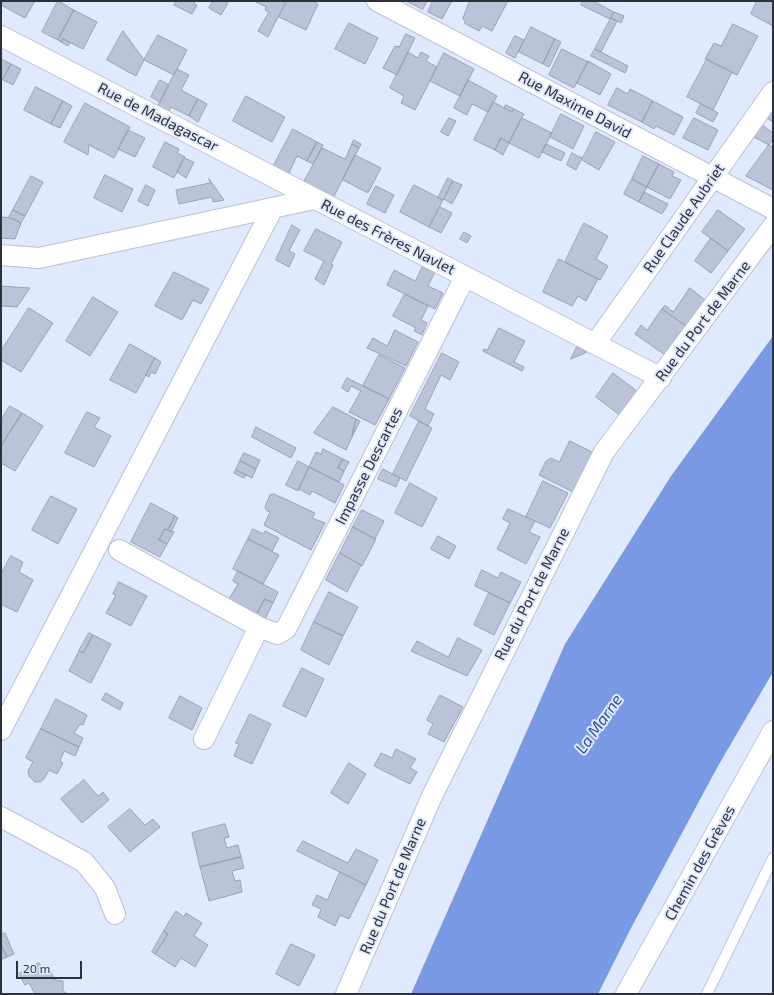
<!DOCTYPE html>
<html>
<head>
<meta charset="utf-8">
<style>
	body { margin:0 }
	#map { position:relative; width:774px; height:995px; overflow:hidden; background:#e0eafe; font-family:"Exo 2",sans-serif }
	canvas { display:block }
	.frame { position:absolute; inset:0; border:2px solid #2d3139; pointer-events:none }
	.scale { position:absolute; left:16px; top:961px; width:66px; height:18px; box-sizing:border-box; border:2px solid #2d3139; border-top:0; padding-left:5px; font-size:12px; line-height:14px; white-space:nowrap; color:#2d3139; -webkit-text-stroke:3px #e0eafe; paint-order:stroke }
</style>
</head>
<body>
<div id="map">
<canvas width="774" height="995"></canvas>
<div class="frame"></div>
<div class="scale">20 m</div>
</div>
<script>
const c = document.querySelector('canvas').getContext('2d');
c.lineJoin = 'round';
function fillPath(path, color) {
  c.fillStyle = color;
  c.fill(path, 'evenodd');
}
function strokePath(path, color, width, dash) {
  c.strokeStyle = color;
  c.lineWidth = width;
  c.lineCap = dash ? 'butt' : 'round';
  c.setLineDash(dash || []);
  c.stroke(path);
}
function drawText(font, color, halo, rows, align = 'center') {
  c.font = font + ' "Exo 2",sans-serif';
  c.lineWidth = 4;
  c.setLineDash([]);
  c.textBaseline = 'middle';
  c.strokeStyle = halo;
  c.fillStyle = color;
  for (const [text, x, y, turn = 0] of rows) {
    c.save();
    c.translate(x, y);
    c.rotate((+turn || 0) * Math.PI / 180);
    c.textAlign = isNaN(turn) ? turn : align;
    if (halo) c.strokeText(text, 0, 0);
    c.fillText(text, 0, 0);
    c.restore();
  }
}
fillPath(new Path2D(`
	M773,336V672L718,766L630,930L598,994H411L565,644L671,476Z`), '#7999e4');
const building = new Path2D(`
	M1,1H35L25,18L1,5Z
	M58,1L74,10L58,40L42,32Z
	M176,1H195L194,4L197,5L192,14L174,5Z
	M213,1H224L228,3L221,15L209,8Z
	M254,1H286L268,37L258,31L269,12L265,10L266,7Z
	M288,1H313L318,4L306,30L279,17Z
	M406,1H427L423,9Z
	M433,1H452L442,19L428,12Z
	M470,1H508L492,31L482,26L479,31L464,23L466,21L463,19Z
	M583,1H593L614,12L610,19L581,5Z
	M757,1H773V26L751,14Z
	M74,10L97,22L83,49L63,39L61,42L58,40Z
	M614,12L624,16L621,23L611,18Z
	M611,18L617,21L601,52L595,49Z
	M349,23L378,38L365,64L335,49Z
	M733,24L758,36L737,75L705,59L714,43L721,46Z
	M531,27L555,39L543,64L519,52Z
	M123,31L144,60L136,76L107,60Z
	M406,34L415,38L397,75L383,68L395,46L399,47Z
	M158,35L187,50L174,75L144,60Z
	M515,36L524,40L515,58L506,53Z
	M63,39L70,42L68,46L61,42Z
	M555,39L561,42L549,67L543,64Z
	M562,49L588,62L574,88L549,75Z
	M595,49L628,66L625,73L591,56Z
	M408,52L418,58L421,52L429,56L426,61L437,67L415,110L401,103L404,96L390,88Z
	M444,53L474,69L460,96L430,81Z
	M1,59L11,64L3,79L1,78Z
	M707,59L732,72L713,110L687,97Z
	M588,61L611,74L600,95L577,83Z
	M11,64L21,69L13,85L3,80Z
	M177,69L189,75L181,90L198,99L189,116L171,107L168,113L157,108Z
	M160,80L169,85L160,102L151,97Z
	M468,80L497,96L488,112L472,104L467,115L454,108Z
	M36,87L63,101L51,124L24,110Z
	M617,88L628,94L630,89L653,101L642,122L608,105Z
	M246,96L285,117L272,142L233,121Z
	M198,99L207,104L198,122L189,116Z
	M63,101L72,106L60,128L51,124Z
	M653,101L683,117L674,135L656,126L654,129L642,122Z
	M493,102L512,112L514,109L524,114L509,143L501,138L495,150L474,140Z
	M85,103L130,127L114,158L89,145L88,155L64,142Z
	M701,104L718,113L713,122L696,113Z
	M506,105L514,109L512,112L504,108Z
	M773,110V122L767,118Z
	M561,114L584,126L573,149L550,137Z
	M449,118L456,121L448,136L441,132Z
	M522,118L552,133L539,158L509,143Z
	M694,118L718,130L708,150L683,138Z
	M762,125L773,133V139L769,145L754,137Z
	M293,129L317,142L307,161L297,156L288,175L273,167Z
	M128,130L145,138L135,157L118,149Z
	M596,132L615,142L599,170L582,160Z
	M501,138L509,143L503,155L495,150Z
	M354,140L361,144L359,148L352,144Z
	M165,142L179,149L177,153L185,157L174,178L153,167Z
	M317,142L323,145L313,164L307,161Z
	M352,144L359,148L333,198L303,183L322,148L345,159Z
	M546,144L565,153L561,161L542,152Z
	M769,145L773,147V190L746,176Z
	M572,153L582,158L576,170L567,165Z
	M355,155L381,168L368,193L343,180Z
	M643,156L659,164L647,187L632,179Z
	M184,158L194,162L186,178L177,172Z
	M659,164L674,172L672,176L681,180L670,199L647,187Z
	M105,175L133,189L122,212L94,198Z
	M31,176L43,182L25,216L13,210Z
	M448,178L453,181L443,200L438,198Z
	M209,179L224,200L213,202L212,197L179,204L176,190L210,183Z
	M632,179L647,187L639,202L624,194Z
	M453,181L462,185L452,204L444,199Z
	M146,185L155,190L148,206L138,201Z
	M414,185L443,200L429,227L400,212Z
	M376,186L394,195L385,213L367,204Z
	M644,192L668,204L662,214L639,202Z
	M440,207L452,213L441,233L429,227Z
	M13,210L25,216L21,223L9,217Z
	M718,210L745,229L728,251L702,232Z
	M1,217L11,218L21,223L15,239L1,238Z
	M584,223L608,236L596,259L608,266L600,280L565,262Z
	M292,225L300,230L289,251L295,254L289,267L276,260Z
	M316,229L342,242L331,264L333,265L324,285L315,279L324,261L304,251Z
	M464,232L471,236L467,243L460,239Z
	M711,238L728,251L711,273L695,261Z
	M559,259L598,279L586,301L578,296L572,306L543,292Z
	M423,266L435,272L428,286L443,293L435,309L387,285L394,270L415,281Z
	M174,272L209,289L201,304L193,300L182,320L155,306Z
	M1,286L30,288L17,307L1,306Z
	M690,288L705,300L686,326L662,309L665,305L673,312Z
	M405,294L428,306L421,320L427,323L422,335L414,331L416,328L393,316Z
	M93,297L118,312L90,356L66,341Z
	M29,308L53,323L21,372L1,360V351Z
	M662,309L686,326L665,355L635,334L641,325L647,330Z
	M499,328L525,341L514,362L524,367L522,371L483,351L484,349L487,350Z
	M395,330L418,342L406,366L367,348L373,338L387,346Z
	M130,344L155,358L136,393L110,380Z
	M577,347L587,352L571,359Z
	M442,353L459,362L450,380L441,375L425,409L434,414L428,426L410,416Z
	M379,355L405,368L389,399L363,386Z
	M155,358L161,362L155,374L151,372L149,377L146,375Z
	M613,373L638,392L621,416L596,397Z
	M347,378L389,399L375,425L349,412L361,391L351,386L348,392L342,388Z
	M10,406L22,413L1,446V420Z
	M333,407L356,419L352,437L346,450L314,433Z
	M87,412L100,418L94,427L111,436L94,467L65,453Z
	M22,413L43,426L15,471L1,463V446Z
	M356,419L360,421L352,437Z
	M419,421L432,428L406,481L393,474Z
	M256,427L296,448L291,458L252,437Z
	M570,441L594,453L575,493L539,475L546,461L551,458L559,462Z
	M323,449L343,459L338,468L344,471L339,482L309,467L316,452L321,454Z
	M244,453L260,460L256,469L240,461Z
	M343,459L349,462L344,471L338,468Z
	M240,461L256,469L252,478L236,470Z
	M298,461L309,467L298,491L286,485Z
	M309,467L344,485L335,503L312,491L310,495L299,489Z
	M383,469L400,478L396,487L378,479Z
	M236,470L246,475L244,478L234,473Z
	M543,481L568,493L550,528L526,517Z
	M410,483L437,498L422,527L395,513Z
	M274,494L315,513L312,518L325,523L311,550L264,525L270,512L267,511L265,507L270,495Z
	M51,496L77,509L58,544L32,530Z
	M151,503L175,516L168,530L165,529L159,540L167,544L160,557L131,542Z
	M508,509L535,521L529,532L540,537L526,564L497,549L510,523L503,519Z
	M362,510L384,521L375,539L353,527Z
	M175,516L178,518L171,532L168,530Z
	M353,527L376,539L362,566L340,553Z
	M165,529L174,532L167,544L159,540Z
	M253,529L263,534L265,531L279,538L272,551L248,539Z
	M438,536L456,546L449,559L431,549Z
	M248,539L279,555L263,584L233,569Z
	M340,553L361,565L347,592L326,580Z
	M11,556L23,562L19,572L33,580L17,612L1,604V574Z
	M482,570L498,578L501,572L521,582L510,603L475,586Z
	M238,571L278,592L273,603L265,599L255,617L227,602L238,584L233,581Z
	M119,582L147,596L131,626L106,613L116,595L113,594Z
	M329,592L358,607L343,636L314,622Z
	M489,593L510,603L494,635L474,625Z
	M265,599L273,603L264,621L255,617Z
	M314,622L343,636L329,665L301,650Z
	M89,633L93,635L83,653L79,651Z
	M93,635L111,644L91,683L69,671L79,651L83,653Z
	M458,638L482,650L467,676L411,651L417,641L448,657Z
	M302,668L324,679L306,717L283,706Z
	M106,693L123,703L120,710L102,700Z
	M440,695L463,707L444,742L428,734L433,724L427,720Z
	M180,696L202,708L192,730L169,718Z
	M56,699L87,715L83,725L80,724L74,733L83,738L79,747L41,729Z
	M250,714L271,724L252,764L234,756L239,744L236,743Z
	M41,729L79,747L75,756L64,751L60,761L63,763L57,774L49,770L44,779L40,782H35L29,776L28,771L33,762L26,758Z
	M396,749L416,759L410,768L417,772L410,784L374,766L381,753L392,758Z
	M349,763L366,774L348,804L331,793Z
	M84,780L98,796L103,792L109,800L82,823L61,799Z
	M130,809L145,825L153,819L160,827L130,852L108,827Z
	M225,824L229,837L224,838L227,848L238,845L241,857L200,867L192,833Z
	M303,841L348,863L356,849L378,860L366,885L297,851Z
	M241,857L244,868L232,871L235,881L240,880L242,892L209,901L200,867Z
	M340,872L366,885L349,919L340,915L335,926L318,917L321,909L312,905L317,895L327,900Z
	M176,911L184,917L186,913L202,923L194,936L208,945L195,967L181,958L175,967L155,954L168,934L164,931Z
	M164,931L168,934L155,954L152,952Z
	M5,933L14,954L7,957L1,945V935Z
	M291,944L315,955L299,986L276,974Z
	M1,945L7,957L1,960Z
	M39,963L45,973L50,971L55,980L63,981V991L68,994H35L29,983L25,985L19,974Z`);
fillPath(building, '#bac3d7');
strokePath(building, '#99a2b5', 1);
const service = new Path2D(`
	M707,994L773,858`);
const minor = new Path2D(`
	M377,1L773,209
	M1,36L661,378
	M1,255L39,258L314,199
	M595,344L773,92
	M119,550L259,627L277,634L286,629L465,277
	M1,730L273,208
	M204,739L259,627
	M1,817L84,862L105,888L115,914
	M346,994L432,796L604,452L773,226
	M626,994L773,731`);
strokePath(service, '#b8c1d5', 12);
strokePath(minor, '#b8c1d5', 22);
strokePath(service, '#fff', 10);
strokePath(minor, '#fff', 20);
drawText('15px', '#2d3139', '#e0eafe', [
	["Rue Maxime David",575,105,28],
	["Rue de Madagascar",158,117,27],
	["Rue Claude Aubriet",684,218,-55],
	["Rue des Frères Navlet",388,237,27],
	["Rue du Port de Marne",703,321,-53],
	["Impasse Descartes",369,466,-63],
	["Rue du Port de Marne",532,594,-63],
	["Chemin des Grèves",700,863,-61],
	["Rue du Port de Marne",393,886,-67]
]);
drawText('italic 16px', '#2b4aa2', '#e0eafe', [
	["La Marne",599,724,-55]
]);
</script>
</body>
</html>
